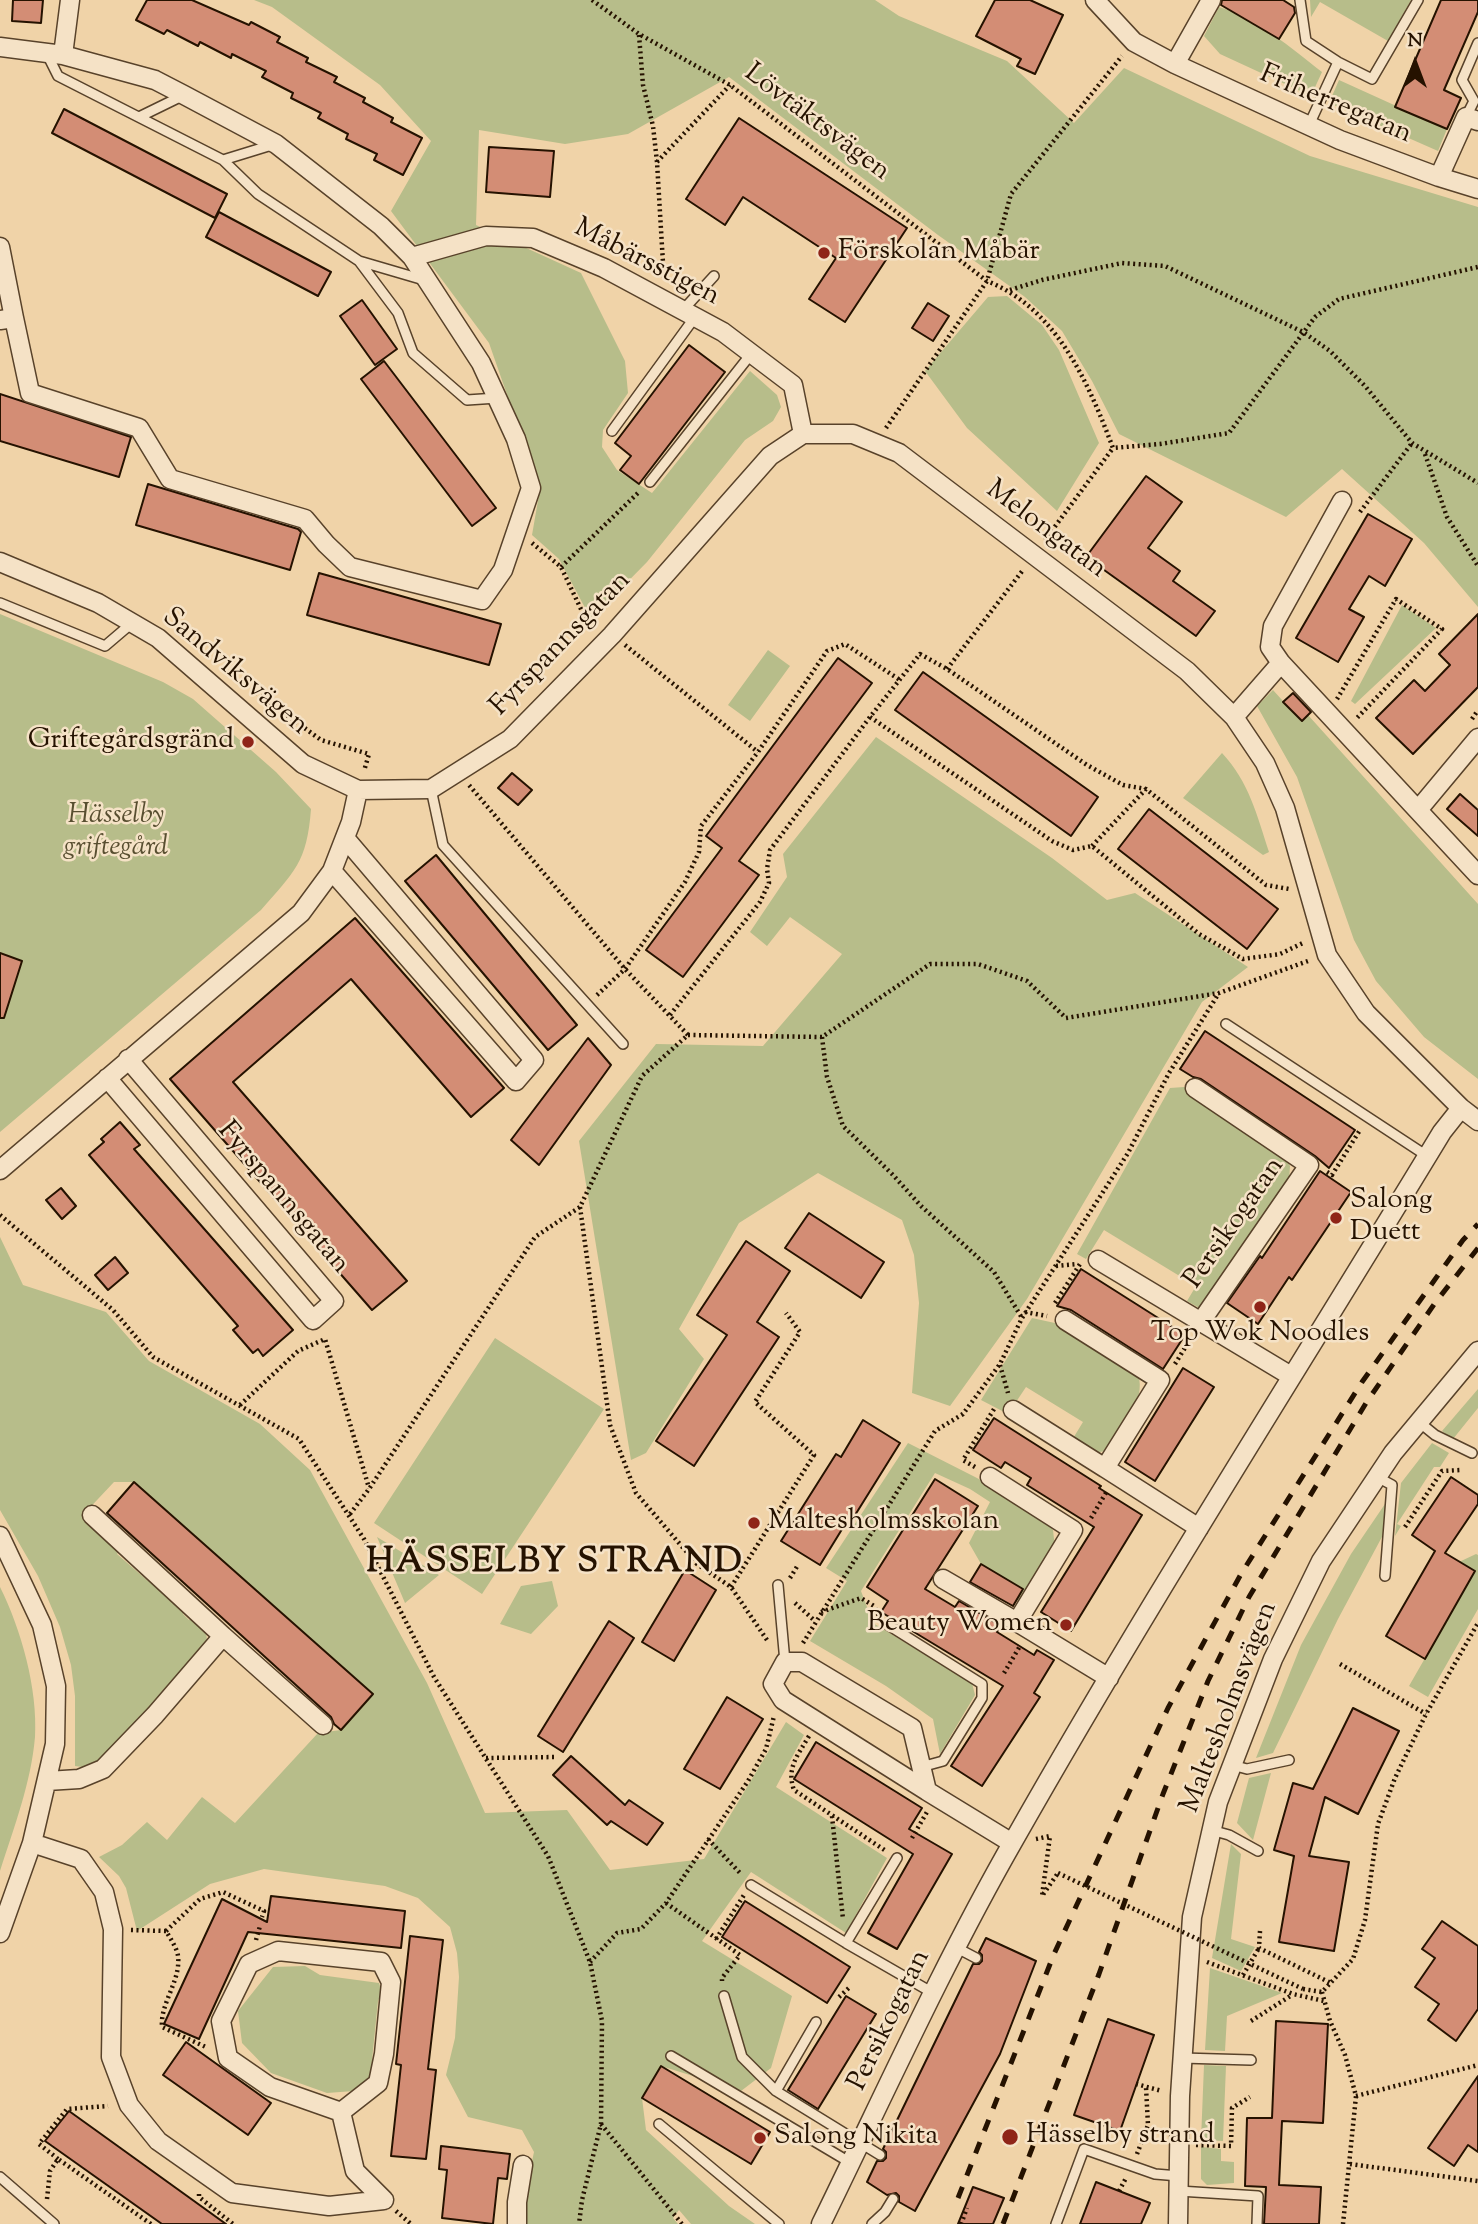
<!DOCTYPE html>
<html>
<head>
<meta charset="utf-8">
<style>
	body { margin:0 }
	#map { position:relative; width:1478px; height:2224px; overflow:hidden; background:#f0d3a8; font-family:"Sorts Mill Goudy",serif }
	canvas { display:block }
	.north { position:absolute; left:1380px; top:28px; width:70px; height:70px; -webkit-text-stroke:5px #f5e2c6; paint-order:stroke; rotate:0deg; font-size:19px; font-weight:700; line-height:28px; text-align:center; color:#251200 }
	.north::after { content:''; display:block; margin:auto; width:24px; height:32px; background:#251200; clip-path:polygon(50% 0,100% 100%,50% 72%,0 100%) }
</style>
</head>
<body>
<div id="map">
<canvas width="1478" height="2224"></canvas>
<div class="north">N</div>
</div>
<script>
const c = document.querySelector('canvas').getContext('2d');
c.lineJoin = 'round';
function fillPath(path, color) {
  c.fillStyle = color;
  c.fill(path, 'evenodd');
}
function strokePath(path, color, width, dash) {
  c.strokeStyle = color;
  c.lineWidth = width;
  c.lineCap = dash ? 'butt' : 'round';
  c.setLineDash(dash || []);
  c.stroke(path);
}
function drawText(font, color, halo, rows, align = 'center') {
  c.font = font + ' "Sorts Mill Goudy",serif';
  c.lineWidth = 5;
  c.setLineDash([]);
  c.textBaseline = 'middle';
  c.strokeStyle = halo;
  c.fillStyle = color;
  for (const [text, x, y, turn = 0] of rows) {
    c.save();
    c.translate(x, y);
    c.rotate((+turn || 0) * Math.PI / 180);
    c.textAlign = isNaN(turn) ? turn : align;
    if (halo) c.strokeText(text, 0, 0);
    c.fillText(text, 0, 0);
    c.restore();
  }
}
fillPath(new Path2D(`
	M254,0H875L899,16L1007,61L1074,123L1124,68L1310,156L1478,207V607L1424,543L1342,469L1286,517L1119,434L1092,381L1062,331L1025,297L938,235L729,77L628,134L565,144L479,130L476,225L581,273L625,361L628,393L603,430L602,447L617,470L652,493L750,371L777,395L781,407L773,421L745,440L647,562L591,619L559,559L532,535L540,489L489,343L391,211L431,141L380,85L272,7Z
	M1310,0H1411L1388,41L1320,2L1311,17Z
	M1219,7C1257,18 1291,48 1322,72L1311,96L1220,54L1204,36Z
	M1339,80L1447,129L1438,151L1329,103Z
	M1007,296L1042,325L1059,350L1099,443L1057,511L967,428L925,371L988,297Z
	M1402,605L1436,628L1355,704L1351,701Z
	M0,614L163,682L193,699L276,772L311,809C307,863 294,872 261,910L0,1132Z
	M768,650L790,666L750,721L728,705Z
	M1273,690L1301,721L1308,715L1478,904V1079L1424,1037L1376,981L1354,940L1297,777L1257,706Z
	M876,737L1052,858L1107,900L1135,893L1248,967L1202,1002L1027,1299L950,1406L912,1393L919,1303L914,1255L902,1220L818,1173L739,1223L679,1329L704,1359L646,1453L631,1460L579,1141L656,1044L763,1046L842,954L790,917L767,946L750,932L787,877L783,854Z
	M1222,753C1249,782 1257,815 1269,852L1263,855L1183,798Z
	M1184,1087L1283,1151L1290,1166L1289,1181L1201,1309L1187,1301L1196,1286L1104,1230L1086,1259L1077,1254L1170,1088Z
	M0,1237L23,1285L106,1312L149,1361L260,1424L310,1470L427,1683L485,1813L567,1810L610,1870L704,1859L786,1722L804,1735L776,1787L887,1858L846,1933L751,1872L702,1941L792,1996L771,2068L741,2091L661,2066L642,2098L646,2130L729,2206L755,2224H691L679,2210L673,2218L678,2224H522L526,2189L534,2152L522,2130L468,2117L446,2075L455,2038L459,1977L457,1953L450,1927L418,1898L385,1886L264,1869L210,1884L137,1931L126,1888L119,1876L99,1857L122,1845L147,1822L167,1840L202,1797L235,1823L318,1733L341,1730L373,1694L134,1482H114L82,1516L120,1550L117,1554L148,1581H154L186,1609L183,1614L189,1620L193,1615C204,1626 209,1632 206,1648L104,1763L89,1768L75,1766V1696L71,1665L60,1627L38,1576L0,1510Z
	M1032,1318L1064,1325L1138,1374C1147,1402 1120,1429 1106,1451L1093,1453L1072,1440L1083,1422L1026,1387L1008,1414L981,1400Z
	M495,1338L604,1409L482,1594L374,1523Z
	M1478,1389V1408L1453,1439L1442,1431Z
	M908,1443L977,1478L1045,1519L1053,1530L1055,1548L1021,1602L1016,1600L1023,1589L981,1564L969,1543L990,1502L970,1489L935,1473L861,1591L873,1623L972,1683L975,1695L940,1754L933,1719L886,1686L810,1641L847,1581L826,1568Z
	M1432,1443L1449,1453L1440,1467H1434L1397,1524L1401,1526L1395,1536L1401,1483Z
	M1387,1501L1383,1535L1338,1619L1273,1753L1256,1758L1301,1645L1351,1554Z
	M377,1537L439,1575L405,1603Z
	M1476,1554L1478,1555V1609L1428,1697L1409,1686L1475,1571L1459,1562Z
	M552,1581L558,1606L531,1634L500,1624L521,1586Z
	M0,1587C21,1629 38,1689 35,1737C31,1783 14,1827 0,1871Z
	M1271,1773L1253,1840L1237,1823L1249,1778Z
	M1231,1844L1241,1854L1231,1939L1255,1947L1241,1971L1212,1958Z
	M305,1966L320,1975L379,1983L382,1992L378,2001L370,2080L354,2091L327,2093L271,2073L242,2043L238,2011L273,1967Z
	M1210,1968L1282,1993L1227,2016L1225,2051L1205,2050Z
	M1204,2065L1226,2066L1223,2141L1201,2140Z
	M1201,2147L1221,2149V2161L1234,2162V2183L1207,2185L1201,2179Z`), '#b7bd8a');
const building = new Path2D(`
	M13,0H43L41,23L12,21Z
	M147,0H192L249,25L251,22L280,37L277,42L308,58L306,62L337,77L334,82L365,98L363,102L393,118L391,122L422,138L403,175L374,160L377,154L346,139L348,134L318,118L321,113L291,98L293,93L262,77L266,71L232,54L231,58L200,42L198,46L167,30L164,34L136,20Z
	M995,0H1030L1063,15L1035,74L1017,66L1021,59L976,36Z
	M1222,0H1283L1294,7L1295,13L1279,39L1221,5Z
	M1441,0H1478V12L1444,90L1461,98L1447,129L1395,107Z
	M64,109L227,194L215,218L52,133Z
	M739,118L907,228L845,322L809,299L836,258L743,197L725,225L686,199Z
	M489,147L554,151L550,197L486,192Z
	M219,212L331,272L318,296L206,237Z
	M362,300L397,349L375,365L340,316Z
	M928,303L949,316L933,341L912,328Z
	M689,345L725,372L639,484L620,470L631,456L615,443Z
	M384,361L496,508L472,526L361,379Z
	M0,394L131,437L119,477L0,441Z
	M1146,476L1182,502L1148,548L1180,571L1173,581L1215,611L1196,636L1086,557Z
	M148,484L298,529L301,532L290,570L136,525Z
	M1368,514L1412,539L1385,586L1369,576L1349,609L1364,617L1338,662L1296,638Z
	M319,573L501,624L489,665L307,615Z
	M1478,614V687L1413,754L1376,718L1414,680L1425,691L1450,665L1439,654Z
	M838,658L872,683L739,861L759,875L683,977L646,950L722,848L706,836Z
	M923,672L1098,797L1071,836L895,710Z
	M1293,693L1311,712L1302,721L1283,702Z
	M512,773L532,790L518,805L498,788Z
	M1460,794L1478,810V836L1447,809Z
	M1149,809L1278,909L1247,949L1118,849Z
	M436,855L577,1025L548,1050L405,881Z
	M355,918L504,1088L471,1117L351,979L233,1082L407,1281L372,1310L170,1079Z
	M0,953L22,961L4,1018H0Z
	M1205,1031L1355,1130L1329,1168L1315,1156L1201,1079L1193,1077L1180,1069Z
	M588,1038L611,1065L539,1165L511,1140Z
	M120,1122L140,1145L134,1149L293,1330L263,1356L258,1349L253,1353L233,1330L238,1326L89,1155L104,1142L101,1139Z
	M1320,1171L1351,1192L1292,1280L1289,1277L1258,1324L1227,1303L1260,1256L1262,1258Z
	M61,1188L76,1206L62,1219L46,1200Z
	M809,1213L884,1262L861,1298L785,1248Z
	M746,1241L790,1271L757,1322L779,1337L694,1466L656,1441L727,1335L697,1315Z
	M115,1257L128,1273L108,1290L95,1275Z
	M1081,1269L1185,1335L1163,1369L1071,1310L1057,1306Z
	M1183,1368L1214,1387L1155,1481L1125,1462Z
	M994,1418L1101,1486L1099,1488L1142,1515L1071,1631L1041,1612L1094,1527L1027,1485L1031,1478L1005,1462L1001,1468L973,1450Z
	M863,1420L900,1443L847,1528L844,1526L820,1565L781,1541L836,1454L841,1457Z
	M1451,1477L1478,1495V1504L1445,1553L1475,1571L1425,1659L1386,1636L1435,1551L1412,1535Z
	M935,1479L978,1506L925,1589L955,1607L959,1601L1001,1626L997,1632L1034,1655L1037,1650L1054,1660L1034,1693L1040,1697L982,1786L951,1766L1003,1686L881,1612L888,1601L867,1587Z
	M134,1482L373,1694L341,1730L334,1724L331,1717L107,1513Z
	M981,1564L1023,1589L1013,1606L970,1582Z
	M685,1570L716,1590L674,1661L642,1642Z
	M609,1621L634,1638L563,1752L538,1736Z
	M727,1697L763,1719L720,1789L684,1769Z
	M1353,1708L1399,1731L1358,1814L1325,1797L1309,1856L1349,1862L1334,1951L1279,1942L1294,1856L1274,1850L1293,1783L1313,1789Z
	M816,1742L922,1808L909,1829L952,1854L897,1949L868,1933L913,1854L794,1779Z
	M571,1756L625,1805L629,1800L663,1823L647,1845L611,1821L607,1825L553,1775Z
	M271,1896L405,1911L401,1948L248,1932L199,2039L164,2024L222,1899L267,1922Z
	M745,1901L850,1967L827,2003L722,1937Z
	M1442,1921L1478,1946V2009L1456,2041L1428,2020L1439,2004L1415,1987L1435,1958L1422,1949Z
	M410,1936L443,1940L428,2069L436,2070L426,2159L391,2156L401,2065L396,2064Z
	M986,1938L1036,1961L1000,2054L915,2211L899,2202V2196L896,2193L887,2195L867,2182L877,2161H883L886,2158V2152L883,2149L973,1964H979L982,1961V1955L979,1952Z
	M846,1996L876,2014L818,2109L788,2090Z
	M1108,2019L1154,2035L1120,2131L1074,2115Z
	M1276,2021L1328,2024L1323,2123L1282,2121L1279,2185L1321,2187L1319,2224H1264L1266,2187L1245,2186L1247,2118H1272Z
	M186,2042L271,2103L248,2135L163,2075Z
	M661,2066L770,2132L751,2164L642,2098Z
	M1478,2076V2152L1468,2145L1454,2166L1428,2148Z
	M69,2111L101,2134L226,2224H162L45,2141Z
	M441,2146L510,2154L507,2179L498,2178L493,2224L442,2218L447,2170L439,2169Z
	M1096,2182L1150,2203L1141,2224H1080Z
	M973,2187L1004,2198L993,2224H958Z`);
fillPath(building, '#d38d75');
strokePath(building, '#251200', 2);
const service = new Path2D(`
	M1300,0L1306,41L1338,62L1372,79L1418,0
	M47,54L58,76L223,160L258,194L359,261L398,313L413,353L467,400L497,398
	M139,117L184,95
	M1466,117L1474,101L1462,80L1478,43
	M1309,125L1338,62
	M223,160L275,144
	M359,261L424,280
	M683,310L714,276
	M612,431L695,317
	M650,482L751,354
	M0,603L105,646L132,623
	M431,789L443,845L623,1044
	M1226,1024L1427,1156
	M1419,1422L1435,1435L1472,1453
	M1377,1477L1392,1485L1385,1576
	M778,1585L785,1662
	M888,1625L982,1684V1698L943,1761L921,1767
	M1232,1765L1247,1769L1289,1760
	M1211,1830L1229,1835L1258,1851
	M897,1858L846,1943L933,1993
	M751,1885L846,1943
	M957,1948L976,1958
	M724,1996L742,2057L776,2091
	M816,2022L776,2091L880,2155
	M671,2056L851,2163
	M1182,2058L1251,2060
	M659,2124L779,2224
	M0,2177L54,2224
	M1179,2191L1258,2196L1257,2224
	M872,2224L885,2212L893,2199
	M1056,2224L1084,2149L1155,2174L1179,2176`);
const minor = new Path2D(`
	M1095,0L1134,42L1175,64L1340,140L1439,177L1478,189
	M0,47L63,55L155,80L184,95L276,144L381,226L412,257L486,236L533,238L604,268L723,332L793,385L803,434
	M63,55L70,0
	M1175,64L1211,0
	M1439,177L1466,117L1478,121
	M0,247L14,318L0,320
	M14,318L30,393L139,428L170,479L305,519L326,544L350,567L482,600L503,570L531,488L516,439L481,363L412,257
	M803,434H853L899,453L1187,671L1234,717L1265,763L1285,808L1327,955L1366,1013L1461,1108L1478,1121
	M0,562L98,603L158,638L303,764L358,790L431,789L510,739L612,635L770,456L803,434
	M1281,663L1478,875
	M1234,717L1281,663L1270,647L1273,626L1342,501
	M1418,810L1478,738
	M332,871L516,1081L534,1060L345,838
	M107,1078L313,1320L334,1301L128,1059
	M1195,1088L1309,1165L1200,1323
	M0,1170L301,913L332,871L351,822L358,790
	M1098,1260L1291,1376
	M1065,1320L1160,1380L1105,1468L1199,1528
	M1013,1410L1105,1468
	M990,1477L1073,1530L1017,1622L1109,1678
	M0,1536L42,1625L56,1686L55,1744L32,1843L0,1933
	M943,1579L1017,1622
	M223,1636L323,1725
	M47,1781L79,1779L103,1769L155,1715L223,1636L92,1515
	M927,1791L783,1700L773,1684L785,1662H802L912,1728L927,1791L1012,1843
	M32,1843L81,1859L104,1892L113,1929L111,2057L129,2105L158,2141L232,2193L329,2206L384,2200
	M341,2112L378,2083L384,2054L391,1982L381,1962L278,1951L249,1964L221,2021L228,2058L270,2087L341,2112L355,2171L384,2200
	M517,2224V2202L523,2165
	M821,2224C884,2095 943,1964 1014,1840C1150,1600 1299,1368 1442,1132L1461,1108
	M1178,2224L1180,2096L1192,1917L1218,1802L1273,1659L1321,1561L1393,1453L1478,1351`);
strokePath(service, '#58422a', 12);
strokePath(minor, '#58422a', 21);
strokePath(new Path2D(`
	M592,0L639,34L730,85L987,281C1057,309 1088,382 1113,448L1160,444L1229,433L1315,317L1339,299L1478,267
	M639,35L643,85L653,126L657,162L664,280
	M657,162L730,85
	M1010,290L1042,280L1122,263L1165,266L1303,332L1330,351L1365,386L1412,443L1478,483
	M886,428L987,281L1011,194L1122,56
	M1425,454L1447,517L1478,566
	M1360,512L1412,443
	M1045,540L1113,448
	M532,543L561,567L588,624
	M561,567L639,492
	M625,645L758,752
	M947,669L1023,570
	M247,686L321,740L369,754L364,771
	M1337,699L1396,599L1442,629L1356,719
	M870,717L1052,841L1073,850L1092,846L1199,934L1243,959L1280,954L1305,942
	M1472,719L1478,710
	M1092,846L1146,789L1266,885L1289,889
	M597,995L625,969L685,882L699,852L701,826L758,752L827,651L845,644L900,680
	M670,1015L760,902L769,883L767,869L770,850L870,717L920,654L947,669L1087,765L1123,785L1146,789
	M688,1035L822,1037L930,964H978L1027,981L1066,1018L1219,993L1308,961
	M822,1037L827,1077L843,1126L893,1175L921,1206L994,1272L1022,1318
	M1327,1172L1332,1175L1360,1130
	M580,1207L610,1425L636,1493L697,1564L731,1587L767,1640
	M0,1215L113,1310L153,1357L299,1439L364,1539L434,1677L548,1856L590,1962L602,2021L601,2124L582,2200L579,2224
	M1056,1266L1078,1264
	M1055,1303L1080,1264
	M1025,1312L1047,1316
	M1175,1364L1191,1338
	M1000,1365L1008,1393
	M240,1405L298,1351L325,1339L369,1488
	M975,1467L963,1460L994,1409
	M350,1514L369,1489L535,1237L580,1207L642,1076L688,1035L625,969L469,785
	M1091,1518L1107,1491
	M1405,1527L1442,1471L1461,1470
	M790,1578L798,1565
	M731,1587L814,1455L755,1402L800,1332L786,1313
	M795,1603L815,1621
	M821,1612L861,1598L874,1606L879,1616
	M803,1643L935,1431L963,1414L1000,1364L1022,1318L1128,1153L1169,1073L1219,993
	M1340,1664L1426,1714
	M1004,1673L1020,1646
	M809,1736C798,1755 786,1768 794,1790L886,1851
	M486,1758L557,1757
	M832,1816L843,1919
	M912,1838L927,1812
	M708,1839L741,1874
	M1036,1839L1050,1836L1042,1896L1058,1873
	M666,1903L740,1955L722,1978V1981
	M131,1930L166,1931C170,1938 177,1948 178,1956C181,1981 160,2003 162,2027L208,2048
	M166,1931L200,1899L223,1892L264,1911L262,1917
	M1260,1931L1259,1948L1331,1983
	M716,1939L744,1895
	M256,1940L260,1926
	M590,1962L617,1933L641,1929L666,1903L748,1781L766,1749L774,1716
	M1207,1962L1293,1994L1324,2001
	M1243,1975L1259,1948
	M1303,1989L1322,1992L1353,1959L1365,1920L1378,1824L1395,1778L1426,1714L1478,1623
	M1322,1992L1330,2021L1345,2055L1356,2096L1343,2224
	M839,1997L851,1986
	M1251,2021L1292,1995
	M1136,2084L1162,2091
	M1356,2096L1478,2065
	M601,2124L682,2224
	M1196,2145L1231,2146L1232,2108L1250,2097
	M1137,2154L1148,2125L1146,2087
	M58,2159L39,2144L67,2109L108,2106
	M1350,2164L1478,2181
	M1119,2191L1126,2178
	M199,2194V2197L233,2224
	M47,2199L50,2171L58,2159L151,2224
	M396,2211L411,2224
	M961,2224L967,2208`), '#251200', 4.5, [2, 3.5]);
strokePath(service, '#f5e2c6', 9);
strokePath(minor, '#f5e2c6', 18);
strokePath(new Path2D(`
	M958,2198L1054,1954L1168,1708L1241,1574L1362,1382L1463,1240L1478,1224
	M1003,2224L1099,1974L1163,1794L1208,1681L1249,1597L1366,1403L1435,1303L1478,1248`), '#251200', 5, [12, 12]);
strokePath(new Path2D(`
	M1058,1873L1303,1989`), '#251200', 4.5, [2, 3.5]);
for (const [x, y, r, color] of [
	[824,253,7,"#8f2418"],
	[248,742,7,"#8f2418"],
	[1336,1218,7,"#8f2418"],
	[1260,1307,7,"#8f2418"],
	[754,1523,7,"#8f2418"],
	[1066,1625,7,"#8f2418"],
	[1010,2137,9,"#8f2418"],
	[760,2138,7,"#8f2418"]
]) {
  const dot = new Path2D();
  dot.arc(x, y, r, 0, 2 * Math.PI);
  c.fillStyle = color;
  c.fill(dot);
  strokePath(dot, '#f5e2c6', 2.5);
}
drawText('28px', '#251200', '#f5e2c6', [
	["Friherregatan",1335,106,23],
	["Lövtäktsvägen",816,124,37],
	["Måbärsstigen",646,264,27],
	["Melongatan",1045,531,37],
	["Fyrspannsgatan",562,645,-46],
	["Sandviksvägen",234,673,40],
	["Fyrspannsgatan",282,1199,50],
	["Persikogatan",1236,1224,-55],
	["Maltesholmsvägen",1231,1708,-69],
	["Persikogatan",891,2021,-64]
]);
drawText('28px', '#251200', '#f5e2c6', [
	["Förskolan Måbär",838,253],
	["Griftegårdsgränd",234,742,"right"],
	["Salong",1350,1202],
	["Duett",1350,1234],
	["Top Wok Noodles",1260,1335,"center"],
	["Maltesholmsskolan",768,1523],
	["Beauty Women",1052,1625,"right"],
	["Hässelby strand",1026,2137],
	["Salong Nikita",774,2138]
], 'left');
drawText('italic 28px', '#584e30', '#f5e2c6', [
	["Hässelby",116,817],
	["griftegård",116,849]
]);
c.letterSpacing = '2px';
drawText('bold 35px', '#251200', '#f5e2c6', [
	["HÄSSELBY STRAND",555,1565]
]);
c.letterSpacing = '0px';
</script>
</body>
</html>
